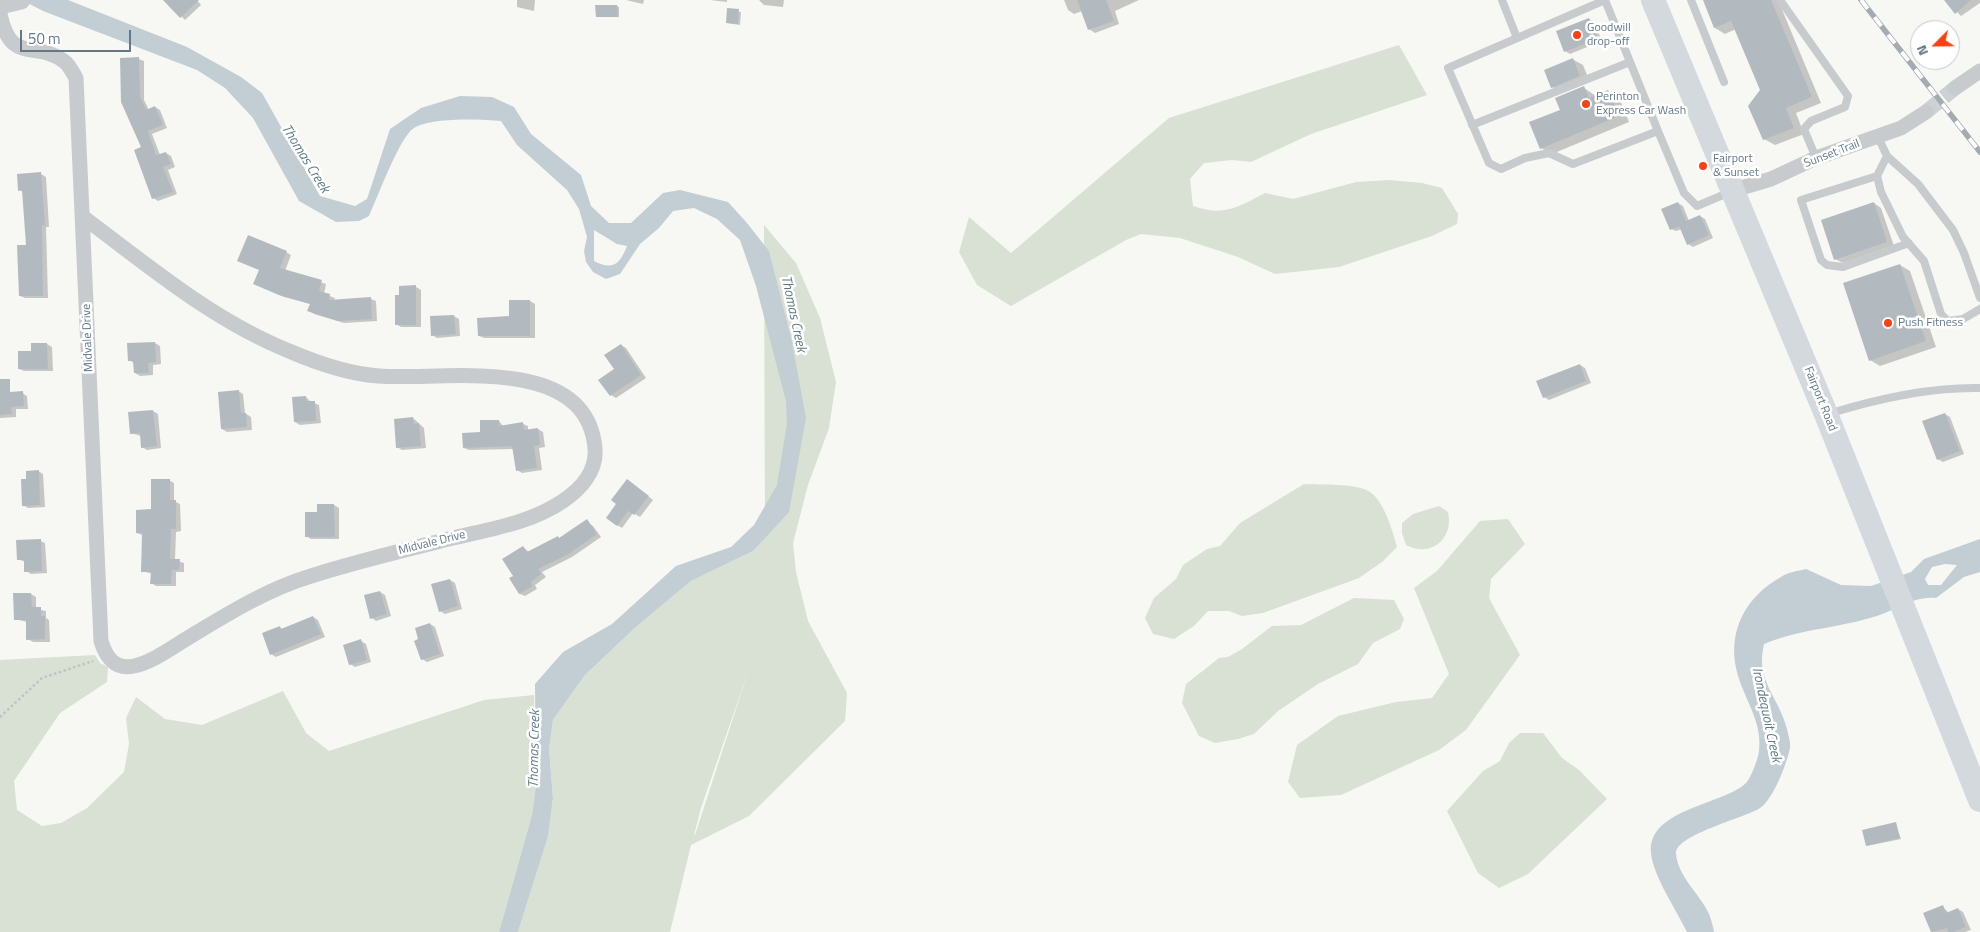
<!DOCTYPE html>
<html>
<head>
<meta charset="utf-8">
<style>
	body { margin:0 }
	#map { position:relative; width:1980px; height:932px; overflow:hidden; background:#f7f7f4; font-family:"Titillium Web",sans-serif }
	canvas { display:block }
	.north { position:absolute; left:1910px; top:20px; width:50px; height:50px; box-sizing:border-box; background:#fff; border:1px solid #c1c9cf; border-radius:50%; rotate:247deg; font-size:14px; font-weight:700; line-height:20px; text-align:center; color:#637988 }
	.north::after { content:''; display:block; margin:auto; width:18px; height:22px; background:#f54216; clip-path:polygon(50% 0,100% 100%,50% 72%,0 100%) }
	.scale { position:absolute; left:20px; top:30px; width:111px; height:22px; box-sizing:border-box; border:2px solid #637988; border-top:0; padding-left:6px; font-size:15px; line-height:18px; white-space:nowrap; color:#637988; -webkit-text-stroke:4px #fff; paint-order:stroke }
</style>
</head>
<body>
<div id="map">
<canvas width="1980" height="932"></canvas>
<div class="north">N</div>
<div class="scale">50 m</div>
</div>
<script>
const c = document.querySelector('canvas').getContext('2d');
c.lineJoin = 'round';
function fillPath(path, color) {
  c.fillStyle = color;
  c.fill(path, 'evenodd');
}
function strokePath(path, color, width, dash) {
  c.strokeStyle = color;
  c.lineWidth = width;
  c.lineCap = dash ? 'butt' : 'round';
  c.setLineDash(dash || []);
  c.stroke(path);
}
function drawText(font, color, halo, rows, align = 'center') {
  c.font = font + ' "Titillium Web",sans-serif';
  c.lineWidth = 5;
  c.setLineDash([]);
  c.textBaseline = 'middle';
  c.strokeStyle = halo;
  c.fillStyle = color;
  for (const [text, x, y, turn = 0] of rows) {
    c.save();
    c.translate(x, y);
    c.rotate((+turn || 0) * Math.PI / 180);
    c.textAlign = isNaN(turn) ? turn : align;
    if (halo) c.strokeText(text, 0, 0);
    c.fillText(text, 0, 0);
    c.restore();
  }
}
fillPath(new Path2D(`
	M1399,45L1427,95L1311,134L1251,162L1232,160L1204,163L1190,179L1193,206C1224,217 1238,207 1265,193L1293,199L1356,182L1389,180L1422,183L1442,188L1458,214L1457,224L1432,236L1339,267L1275,274L1238,257L1180,238L1141,234L1126,240L1011,306L977,285L959,252L969,217L1011,253L1169,118Z
	M764,225L796,263L820,318L836,382L829,428L808,485L793,543L796,572L808,621L847,693L845,721L749,816L691,845L670,932H518L548,835L553,798L549,750L553,720L585,675L637,626L691,581L753,551L765,537ZM749,669L695,835H694L701,808Z
	M1304,484C1320,485 1357,483 1370,492C1384,501 1393,532 1397,547L1382,562L1359,578L1263,613L1242,616L1229,611H1208L1194,626L1174,639L1153,634L1145,618L1154,598L1176,579L1183,565L1207,549L1220,546L1240,523Z
	M1439,506L1448,512C1454,539 1431,558 1406,545L1402,533V523L1413,514Z
	M1508,519L1525,544L1491,579L1489,598L1520,655L1466,730L1439,750L1341,795L1300,798L1288,782L1297,745L1338,716L1396,702L1432,698L1449,674L1414,588L1437,571L1480,521Z
	M1354,598L1394,600L1404,619L1400,629L1373,643L1358,664L1318,684L1278,711L1254,734L1238,739L1215,743L1199,736L1182,703L1186,684L1219,658L1228,657L1242,649L1272,626L1301,625Z
	M95,655L100,663L108,667L107,682L60,713L14,781L17,810L42,826L61,823L87,808L124,772L129,744L126,718L136,697L165,719L202,725L283,691L306,733L329,751L484,700L534,695L536,785L532,815L499,932H0V660Z
	M1520,733H1543L1562,758L1579,770L1607,799L1528,874L1499,888L1478,873L1447,811L1483,771L1500,761L1509,743Z`), '#d9e0d4');
fillPath(new Path2D(`
	M22,0H68L187,47L241,77L262,93L320,196L355,206L367,199L390,129L421,108L460,96L492,97L514,107L531,134L581,175L591,206L609,223H631L663,193L680,190L728,202L747,223L769,251L792,342L806,418L789,512L753,551L691,581L637,626L585,675L553,720L549,750L553,798L548,836L518,932H499L532,815L536,785L535,684L563,652L612,624L676,566L731,547L754,525L777,485L787,424L786,401L756,286L740,240L717,219L694,208L673,211L659,228L640,244L620,274L606,279L593,272L586,262L584,251L587,237L579,209L567,190L517,145L501,121C480,119 432,117 414,128C400,136 377,199 369,216L359,221L336,222L299,201L253,118L225,88L197,70L43,11ZM594,230L617,244L627,246C620,264 613,271 594,261Z
	M1980,539V572L1964,577L1936,598C1916,596 1902,606 1885,613C1846,628 1801,628 1764,644C1755,681 1778,695 1787,729C1788,735 1791,742 1790,748C1787,763 1773,800 1760,808C1745,818 1674,835 1676,854C1678,877 1700,894 1709,914C1711,919 1713,926 1714,932H1687C1677,911 1653,876 1651,853C1647,809 1723,805 1746,783C1751,778 1758,759 1759,751C1763,720 1742,697 1736,668C1728,629 1747,596 1781,577C1788,572 1798,571 1806,569L1841,585L1871,586L1911,572L1924,559ZM1945,564L1957,565L1941,585H1928L1925,579L1932,567Z`), '#c2ced3');
fillPath(new Path2D(`
	M165,0H197L201,5L185,20Z
	M517,0H535L534,11L517,7Z
	M626,0H644L643,4Z
	M710,0H727V2Z
	M759,0H784L783,7L764,5Z
	M1064,0H1139L1115,11L1119,24L1095,33L1089,29L1082,11L1074,14L1068,10Z
	M1707,0H1778L1821,103L1796,113L1804,134L1775,145L1764,139L1762,90L1736,29L1725,34L1715,28Z
	M1945,0H1980V3L1961,16Z
	M597,6H617L619,7V17H599L597,16Z
	M728,10L741,12L740,25L727,23Z
	M1589,19L1594,22L1602,41L1570,54L1565,51Z
	M139,59L144,61V100L149,110L155,107L160,110L167,128L152,134L160,155L166,153L171,156L175,167L168,170L177,194L158,201L153,198L142,148L122,101Z
	M1572,59L1583,65L1590,82L1562,93L1552,87Z
	M1584,88L1596,96L1608,91L1619,97L1629,122L1552,154L1541,148L1562,110Z
	M41,174L46,177L49,227H46L48,298H25L20,296L28,246L23,192L19,190Z
	M1678,203L1683,206L1689,221L1700,216L1705,219L1713,238L1693,247L1688,244L1682,229L1676,231L1671,229Z
	M1874,203L1881,208L1894,246L1843,263L1835,259Z
	M286,252L291,255L285,271L326,284L324,294L335,298L334,301L371,299L376,301L377,321L344,323L314,314L309,311L311,304L284,297L259,286Z
	M1900,265L1910,271L1936,347L1880,366L1870,360Z
	M416,287L421,290V327H401L396,324L400,296Z
	M530,301L535,304V338H484L479,336L511,317Z
	M454,316L459,319L460,336L437,338L432,335L431,318Z
	M155,343L160,346L161,364L153,365V375L140,376L135,373L134,363L129,360Z
	M32,344H47L52,347L53,371H24L19,369L32,352Z
	M621,345L626,348L646,378L616,398L611,395Z
	M1580,365L1585,368L1591,383L1549,400L1544,397Z
	M238,391L243,394L245,413L251,417L252,430L227,432L222,429Z
	M22,393L27,396L28,409H16V417L0,418V394Z
	M306,397L311,402L319,405L321,423L300,425L295,422Z
	M153,411L158,414L161,448L147,450L142,447L141,436L131,433Z
	M1945,414L1950,417L1964,454L1943,462L1938,459Z
	M413,418L424,428L426,448L402,450L397,447Z
	M499,421L504,427L523,424L528,426V431L538,429L543,432L545,447L539,448L542,470L522,473L517,470L514,449L469,450L464,448Z
	M38,471L43,474L45,507L28,508L23,505Z
	M169,480L174,483V501L180,504L181,531L176,532L175,560L184,563V572H176V586H156L151,583L152,574L143,571L142,535L137,533Z
	M632,484L653,500L640,517L633,513L622,528L617,525Z
	M318,505H334L339,508V539H311L306,536L318,513Z
	M588,523L593,526L601,537L572,557L542,572L546,577L535,585L537,589L525,596L520,594L511,579L515,576L523,547L529,552L560,539Z
	M40,541L45,543L47,573L31,574L26,571L25,562L18,559Z
	M450,580L455,583L462,609L445,614L440,611Z
	M380,592L385,595L391,616L376,621L372,618Z
	M31,594L36,597V609L46,611V618L49,620L50,642H33L28,639L27,622L15,619Z
	M313,617L318,620L325,637L276,657L271,654L280,628L283,629Z
	M430,624L435,627L444,656L427,662L422,659L420,640Z
	M361,641L366,644L371,662L355,667L350,664Z
	M1895,823L1901,839L1867,846Z
	M1943,907L1949,913L1958,909L1963,912L1971,930L1965,932H1932L1924,914Z`), '#0003');
fillPath(new Path2D(`
	M163,0H199L180,18Z
	M1077,0H1106L1114,21L1088,30Z
	M1703,0H1771L1812,97L1786,108L1794,128L1763,140L1748,106L1760,90L1731,21L1714,28Z
	M1944,0H1971L1955,14Z
	M595,5H617L618,17H596Z
	M727,8L739,9L738,24L726,23Z
	M1589,18L1598,39L1564,52L1556,31Z
	M139,57L140,96L146,110L155,106L163,125L148,131L156,155L166,152L171,164L163,167L173,192L152,199L134,150L141,147L121,102L120,58Z
	M1573,58L1580,76L1551,88L1544,70Z
	M1584,86L1589,98L1608,90L1619,116L1540,149L1529,122L1560,110L1555,98Z
	M41,172L45,225H42L43,296H19L17,245H26L22,190L18,191L17,174Z
	M1678,202L1686,221L1700,215L1709,235L1687,245L1679,226L1670,230L1661,209Z
	M1874,202L1887,242L1834,260L1821,220Z
	M248,235L287,251L280,268L322,280L319,291L330,294L329,300L371,297L372,319L338,321L307,311L310,304L279,295L253,284L259,270L237,261Z
	M1900,264L1926,341L1869,361L1843,283Z
	M416,285V325H395V295H399V286Z
	M509,300H530V336H478L477,318L509,316Z
	M454,315L456,334L431,336L430,316Z
	M155,342L156,362L148,363L149,373H134L133,361H128L127,343Z
	M31,343H47L48,369H18V351H31Z
	M621,344L641,375L610,396L598,380L614,369L604,355Z
	M1580,364L1586,381L1543,398L1536,381Z
	M0,379H10V392L23,391L24,406L11,407L12,414L0,415Z
	M239,390L241,413H246L247,427L221,429L218,392Z
	M306,396V401H315L316,421L294,422L292,397Z
	M153,410L157,446L141,448L140,433L130,434L128,412Z
	M1945,413L1960,451L1937,460L1922,421Z
	M413,417L414,424L419,423L421,446L396,448L394,419Z
	M480,420H499V426L523,422L524,430L538,428L540,445L534,446L537,468L516,471L512,446L463,448L462,433L480,432Z
	M39,470L40,505L22,506L21,479H26V471Z
	M151,479H170V500H176V529H171L170,559H180L179,570H172L171,584H150L151,572H141L142,533H136V510L151,509Z
	M627,479L649,496L634,515L628,511L617,526L606,518L616,504L611,500Z
	M317,504H334L335,537H305V512H317Z
	M587,519L597,534L567,555L538,569L541,574L531,582L533,586L519,594L509,578L513,576L502,559L523,546L527,552L558,536L559,538Z
	M41,539L42,571L24,572V560H17L16,540Z
	M450,579L458,606L439,612L431,584Z
	M380,591L387,614L370,619L364,595Z
	M13,593H31L32,607H41V616H45V639L26,640V620H14Z
	M313,616L321,634L270,655L262,633L280,626L281,629Z
	M430,623L440,654L421,660L414,641L418,639L415,628Z
	M361,639L367,660L349,665L343,645Z
	M1896,822L1900,838L1866,846L1862,830Z
	M1943,905L1946,913L1958,908L1966,927L1954,932H1948L1947,928L1931,932L1923,913Z`), '#b2babf');
strokePath(new Path2D(`
	M1926,112L1955,88`), '#cbd1d4', 15, [15, 8]);
strokePath(new Path2D(`
	M0,717L42,678L93,661`), '#c0c3c5', 2.5, [2.5, 2.5]);
strokePath(new Path2D(`
	M1502,0L1517,38
	M1605,0L1448,68L1489,163L1501,169L1525,158L1549,153L1573,164L1658,131L1684,193L1697,206L1730,192
	M1605,0L1658,131
	M1691,0L1724,82
	M1780,0L1848,96L1845,107L1811,121L1804,129L1816,158
	M1472,125L1630,62
	M1878,137L1887,156L1918,184L1953,230L1964,253L1980,298
	M1887,156L1877,176L1881,192L1903,237L1924,261L1941,314L1948,321L1963,319L1980,309
	M1877,176L1801,200L1821,260L1827,265L1843,267L1909,243
	M1828,414C1876,399 1930,387 1980,388`), '#c7cbce', 8);
strokePath(new Path2D(`
	M0,14C11,66 35,39 65,62C69,65 73,73 76,78L101,641C106,657 114,670 134,666C153,662 174,646 191,636C229,613 268,589 311,576C358,561 405,550 453,538C490,529 531,523 563,501C581,489 597,471 595,448C586,352 443,381 379,376C348,374 317,363 289,351C212,320 149,266 83,217
	M1955,88L1980,71
	M1734,190L1771,179L1816,158L1901,128L1926,112`), '#c7cbce', 15);
strokePath(new Path2D(`
	M0,5L21,0`), '#c7cbce', 19);
strokePath(new Path2D(`
	M1653,0L1826,414L1980,800`), '#d4d9de', 24);
const rail = new Path2D(`
	M1861,0L1980,152`);
strokePath(rail, '#a4acb2', 5.5);
strokePath(rail, '#fff', 4, [11]);
for (const [x, y, r, color] of [
	[1577,35,5,"#f54216"],
	[1586,104,5,"#f54216"],
	[1703,166,5,"#f54216"],
	[1888,323,5,"#f54216"]
]) {
  const dot = new Path2D();
  dot.arc(x, y, r, 0, 2 * Math.PI);
  c.fillStyle = color;
  c.fill(dot);
  strokePath(dot, '#fff', 2);
}
drawText('12px', '#637988', '#fff', [
	["Goodwill",1587,28],
	["drop-off",1587,42],
	["Perinton",1596,97],
	["Express Car Wash",1596,111],
	["Fairport",1713,159],
	["& Sunset",1713,173],
	["Push Fitness",1898,323]
], 'left');
drawText('12px', '#637988', '#fff', [
	["Sunset Trail",1832,154,-21],
	["Midvale Drive",88,338,-92],
	["Fairport Road",1820,399,68],
	["Midvale Drive",432,543,-14]
]);
drawText('italic 14px', '#5f7b84', '#fff', [
	["Thomas Creek",305,159,58],
	["Thomas Creek",793,314,78],
	["Irondequoit Creek",1766,715,78],
	["Thomas Creek",535,749,-89]
]);
</script>
</body>
</html>
